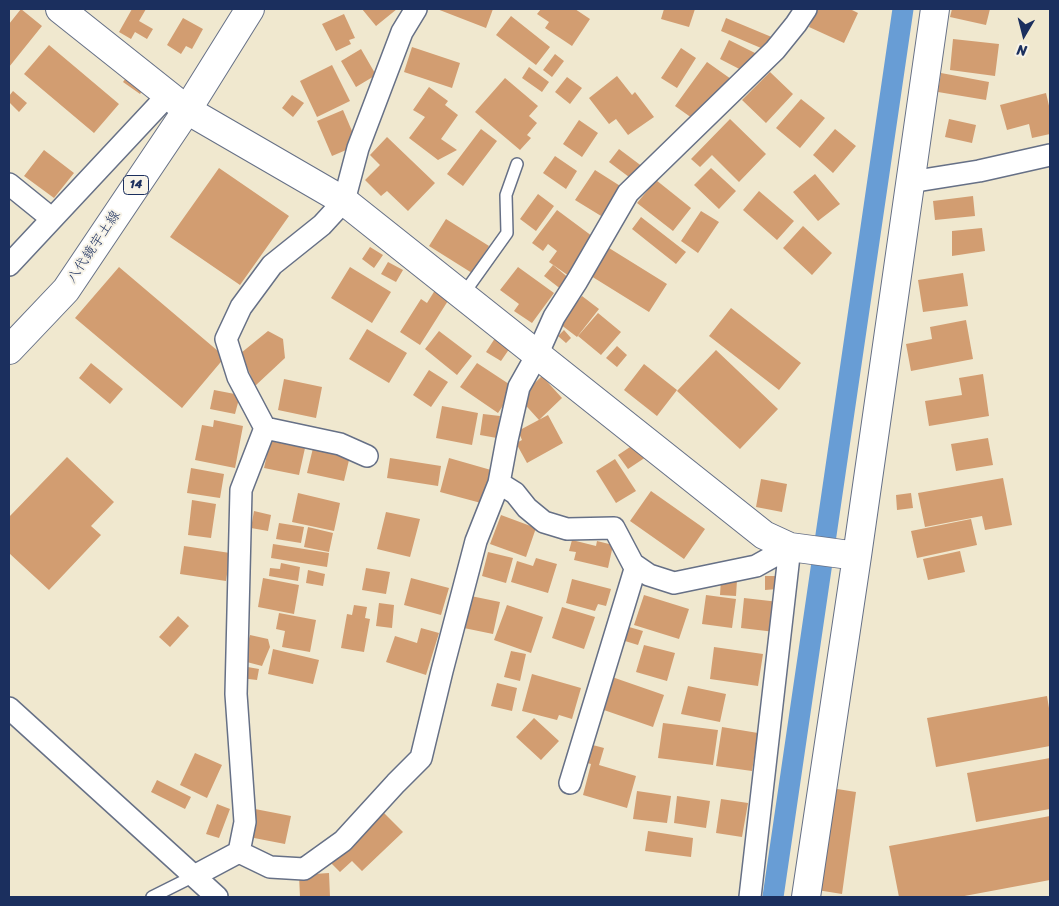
<!DOCTYPE html>
<html>
<head>
<meta charset="utf-8">
<style>
	body { margin:0 }
	#map { position:relative; width:1059px; height:906px; overflow:hidden; background:#f0e8cf; font-family:Sriracha,sans-serif }
	canvas { display:block }
	.frame { position:absolute; inset:0; border:10px solid #1b2f5e; pointer-events:none }
	.north { position:absolute; left:999px; top:10px; width:50px; height:50px; -webkit-text-stroke:4px #f7f3e8; paint-order:stroke; rotate:188deg; font-size:14px; font-weight:700; line-height:20px; text-align:center; color:#1b2f5e }
	.north::after { content:''; display:block; margin:auto; width:18px; height:22px; background:#1b2f5e; clip-path:polygon(50% 0,100% 100%,50% 72%,0 100%) }
</style>
</head>
<body>
<div id="map">
<canvas width="1059" height="906"></canvas>
<div class="frame"></div>
<div class="north">N</div>
</div>
<script>
const c = document.querySelector('canvas').getContext('2d');
c.lineJoin = 'round';
function strokePath(path, color, width, dash) {
  c.strokeStyle = color;
  c.lineWidth = width;
  c.lineCap = dash ? 'butt' : 'round';
  c.setLineDash(dash || []);
  c.stroke(path);
}
function fillPath(path, color) {
  c.fillStyle = color;
  c.fill(path, 'evenodd');
}
function drawText(font, color, halo, rows, align = 'center') {
  c.font = font + ' Sriracha,"Klee One",sans-serif';
  c.lineWidth = 4;
  c.setLineDash([]);
  c.textBaseline = 'middle';
  c.strokeStyle = halo;
  c.fillStyle = color;
  for (const [text, x, y, turn = 0] of rows) {
    c.save();
    c.translate(x, y);
    c.rotate((+turn || 0) * Math.PI / 180);
    c.textAlign = isNaN(turn) ? turn : align;
    if (halo) c.strokeText(text, 0, 0);
    c.fillText(text, 0, 0);
    c.restore();
  }
}
strokePath(new Path2D(`
	M773,897L903,9`), '#689dd5', 21);
fillPath(new Path2D(`
	M21,9L42,26L9,67V24Z
	M132,9H146L139,21L153,29L147,39L135,32L131,39L119,32Z
	M362,9H397L376,26Z
	M437,9H493L486,28Z
	M541,9H575L590,19L572,46L545,28L549,22L537,14Z
	M664,9H695L689,27L661,19Z
	M817,9H850L858,13L844,43L809,27Z
	M952,9H990L986,25L950,17Z
	M344,14L355,38L349,40L351,44L336,51L322,24Z
	M511,16L550,47L536,65L496,35Z
	M183,18L203,29L192,49L186,46L181,54L167,45Z
	M726,18L774,38L768,51L721,31Z
	M953,39L999,44L995,76L950,70Z
	M729,40L759,55L749,74L720,59Z
	M49,45L119,104L94,133L24,74Z
	M412,47L460,63L452,88L404,72Z
	M681,48L696,58L677,88L661,78Z
	M361,49L376,75L356,87L341,61Z
	M555,54L564,61L552,77L543,70Z
	M707,62L731,79L699,123L675,106Z
	M332,65L350,101L317,117L300,81Z
	M529,67L549,82L542,92L522,78Z
	M770,72L793,94L766,123L742,100Z
	M941,73L989,82L986,100L938,92Z
	M128,75L145,87L140,94L123,82Z
	M617,76L632,95L635,92L654,117L628,135L616,119L609,124L589,98Z
	M567,77L582,88L570,104L555,92Z
	M505,78L538,106L529,116L537,123L527,135L531,138L520,150L475,112Z
	M429,87L448,101L445,105L458,115L441,139L457,150L438,160L409,138L425,117L413,110Z
	M13,91L27,103L19,112L9,102V96Z
	M1046,93L1050,110V134L1032,138L1029,124L1007,130L1000,105Z
	M292,95L304,103L293,117L282,108Z
	M801,99L825,118L800,148L776,128Z
	M343,110L358,145L332,156L317,121Z
	M730,119L766,154L739,182L712,155L700,167L691,159Z
	M949,119L976,125L972,143L945,137Z
	M579,120L598,133L582,157L563,144Z
	M481,129L497,141L463,186L447,174Z
	M835,129L856,146L833,173L813,155Z
	M387,137L435,183L408,211L387,191L381,196L365,180L380,165L370,155Z
	M619,149L643,167L633,180L609,162Z
	M44,150L74,173L54,198L24,176Z
	M555,156L577,171L566,189L543,173Z
	M219,168L289,216L240,285L170,237Z
	M711,168L736,191L719,209L694,185Z
	M595,170L625,189L606,219L575,200Z
	M815,174L840,204L818,221L793,192Z
	M656,180L691,208L673,231L637,203Z
	M759,191L794,221L777,240L743,210Z
	M538,194L554,206L536,231L520,219Z
	M973,196L975,216L935,220L933,201Z
	M557,210L596,239L569,276L549,262L557,251L548,244L543,251L532,243Z
	M701,211L719,222L698,253L681,241Z
	M641,217L686,252L676,264L632,229Z
	M446,219L489,246L472,273L429,246Z
	M803,226L832,253L812,275L783,248Z
	M982,228L985,251L952,256V231Z
	M370,247L383,255L374,268L362,259Z
	M609,248L667,284L649,312L591,276Z
	M388,262L403,270L396,282L381,274Z
	M553,265L570,279L562,290L544,276Z
	M119,267L225,357L182,408L75,318Z
	M350,267L391,292L372,323L331,298Z
	M518,267L554,293L532,323L514,311L519,304L500,290Z
	M963,273L968,306L923,312L918,280Z
	M437,287L451,296L420,345L400,332L421,299L427,303Z
	M582,296L599,309L577,337L560,324Z
	M731,308L801,363L779,390L709,336Z
	M598,313L621,332L601,355L578,336Z
	M966,320L973,359L911,371L906,344L932,339L930,327Z
	M367,329L407,353L389,383L349,359Z
	M564,330L571,338L566,343L558,336Z
	M268,331L283,339L285,358L255,386L241,353Z
	M439,331L472,356L457,375L425,349Z
	M499,332L514,342L501,361L486,352Z
	M617,346L627,355L617,367L606,358Z
	M716,350L778,409L740,449L677,391Z
	M91,363L123,389L110,404L79,378Z
	M477,363L515,388L498,413L460,387Z
	M644,364L677,390L657,416L624,390Z
	M429,370L448,382L431,407L413,395Z
	M983,374L989,416L929,426L925,401L962,395L959,378Z
	M542,376L562,398L539,420L519,398Z
	M284,379L322,387L316,418L278,410Z
	M214,390L240,395L235,414L210,409Z
	M442,406L478,413L472,445L436,438Z
	M483,414L500,416L497,438L480,435Z
	M548,415L563,443L527,463L516,443L522,440L518,431Z
	M214,420L243,426L235,468L195,460L202,425L213,427Z
	M988,438L993,465L956,471L951,444Z
	M270,441L305,448L299,475L264,468Z
	M636,443L646,457L628,469L618,455Z
	M313,448L350,456L344,481L307,473Z
	M67,457L114,502L91,526L101,535L49,590L9,553V517Z
	M390,458L441,466L438,486L387,478Z
	M449,458L491,470L481,503L440,492Z
	M615,459L636,491L616,503L596,471Z
	M191,468L224,474L220,498L187,493Z
	M1003,478L1012,525L985,530L982,516L925,527L918,493Z
	M761,479L787,484L782,512L756,507Z
	M651,491L705,529L684,559L630,521Z
	M298,493L340,503L334,531L292,522Z
	M911,493L913,508L897,510L896,495Z
	M192,500L216,504L211,538L188,535Z
	M254,511L271,515L268,531L251,528Z
	M386,512L420,519L410,557L377,549Z
	M501,515L536,528L526,557L490,544Z
	M971,519L977,545L917,558L911,531Z
	M279,523L304,527L301,543L276,539Z
	M308,527L333,533L329,552L304,547Z
	M572,540L596,546L597,541L613,545L608,568L574,560L576,552L569,551Z
	M273,544L329,553L327,567L271,558Z
	M184,546L230,553L226,581L180,574Z
	M960,551L965,572L928,580L923,559Z
	M488,552L513,558L506,583L482,576Z
	M536,558L557,564L548,593L511,582L517,561L533,566Z
	M281,563L300,567L298,581L269,576L270,568L280,569Z
	M366,568L390,572L386,594L362,590Z
	M308,570L325,574L323,586L306,583Z
	M765,576H777L778,589L765,590Z
	M263,578L299,585L294,614L258,607Z
	M411,578L449,588L441,615L404,605Z
	M572,579L611,589L606,606L598,604L595,611L566,603Z
	M721,579L737,580L736,596L720,595Z
	M466,595L500,602L493,634L459,627Z
	M644,595L689,609L679,639L634,625Z
	M706,595L736,599L732,628L702,624Z
	M744,598L779,602L775,632L741,628Z
	M379,603L394,605L392,628L376,626Z
	M354,605L367,607L365,618L370,619L364,652L341,648L347,614L352,615Z
	M507,605L543,617L531,653L494,640Z
	M562,607L595,617L584,649L552,638Z
	M279,613L316,620L310,652L282,647L285,631L276,629Z
	M178,616L189,626L170,647L159,637Z
	M629,627L643,631L638,645L625,641Z
	M421,628L439,633L426,675L386,662L395,636L417,643Z
	M250,635L268,639L270,647L262,666L243,661Z
	M644,645L675,653L667,681L636,672Z
	M714,647L763,654L758,686L710,679Z
	M273,649L319,660L313,684L268,674Z
	M511,651L526,654L520,681L504,677Z
	M242,666L259,669L257,680L240,678Z
	M532,674L581,688L572,719L559,715L557,720L522,711Z
	M612,677L664,695L653,727L601,709Z
	M497,683L517,688L512,711L491,706Z
	M688,686L726,694L720,722L681,714Z
	M1047,696L1050,714V746L936,767L927,718Z
	M534,718L559,741L541,760L516,737Z
	M663,723L718,730L713,765L658,758Z
	M722,727L758,733L752,771L716,766Z
	M589,744L604,748L599,765L636,776L627,808L583,795L591,764L584,762Z
	M195,753L222,765L207,798L180,785Z
	M1050,758V809L976,822L967,773Z
	M157,780L191,797L185,809L151,792Z
	M831,788L856,792L842,894L817,890Z
	M637,791L671,796L667,823L633,819Z
	M677,796L710,801L706,828L674,823Z
	M721,799L748,803L742,837L716,833Z
	M217,804L230,809L219,838L206,834Z
	M255,809L291,816L285,844L249,837Z
	M383,812L403,832L362,871L352,861L340,872L330,862Z
	M1050,816V880L959,897H899L889,846Z
	M648,831L693,838L691,857L645,851Z
	M329,873L330,897H300L299,875Z`), '#d29d71');
const service = new Path2D(`
	M462,296L507,233L506,195L517,164
	M152,897L194,876`);
const minor = new Path2D(`
	M910,182L979,171L1050,155
	M9,184L51,218
	M9,265L167,96
	M265,428L340,444L367,456
	M499,483L515,493L527,508L544,522L567,529L614,528L633,564L649,575L674,583L756,566L790,547
	M9,708L217,897
	M570,783L636,566
	M239,852L270,867L304,869L343,841L396,783L421,758L442,671L476,541L499,483L507,440L519,387L537,355L554,317L577,281L628,193L775,50L796,24L806,9
	M239,852L245,822L236,694L241,490L265,428L238,377L226,339L241,307L272,265L322,225L344,201L358,148L402,32L416,9
	M194,876L239,852
	M750,897L790,547`);
const tertiary = new Path2D(`
	M60,9L187,110L344,201L764,535L790,547L857,556
	M806,897L857,556L935,9`);
const primary = new Path2D(`
	M9,350L66,290L187,110L250,9`);
strokePath(service, '#667086', 14);
strokePath(minor, '#667086', 24);
strokePath(tertiary, '#667086', 30);
strokePath(primary, '#667086', 30);
strokePath(service, '#fff', 11);
strokePath(minor, '#fff', 21);
strokePath(tertiary, '#fff', 28);
strokePath(primary, '#fff', 28);
for (const [x, y, w] of [
	[136,185,25]
]) {
  const box = new Path2D();
  box.roundRect(x - w / 2, y - 9.5, w, 19, 4);
  c.fillStyle = '#f7f3e8';
  c.fill(box);
  strokePath(box, '#1b2f5e', 1);
}
drawText('bold 12px', '#1b2f5e', null, [
	["14",136,185]
]);
drawText('14px', '#1b2f5e', '#f7f3e8', [
	["八代鏡宇土線",94,247,-56]
]);
</script>
</body>
</html>
